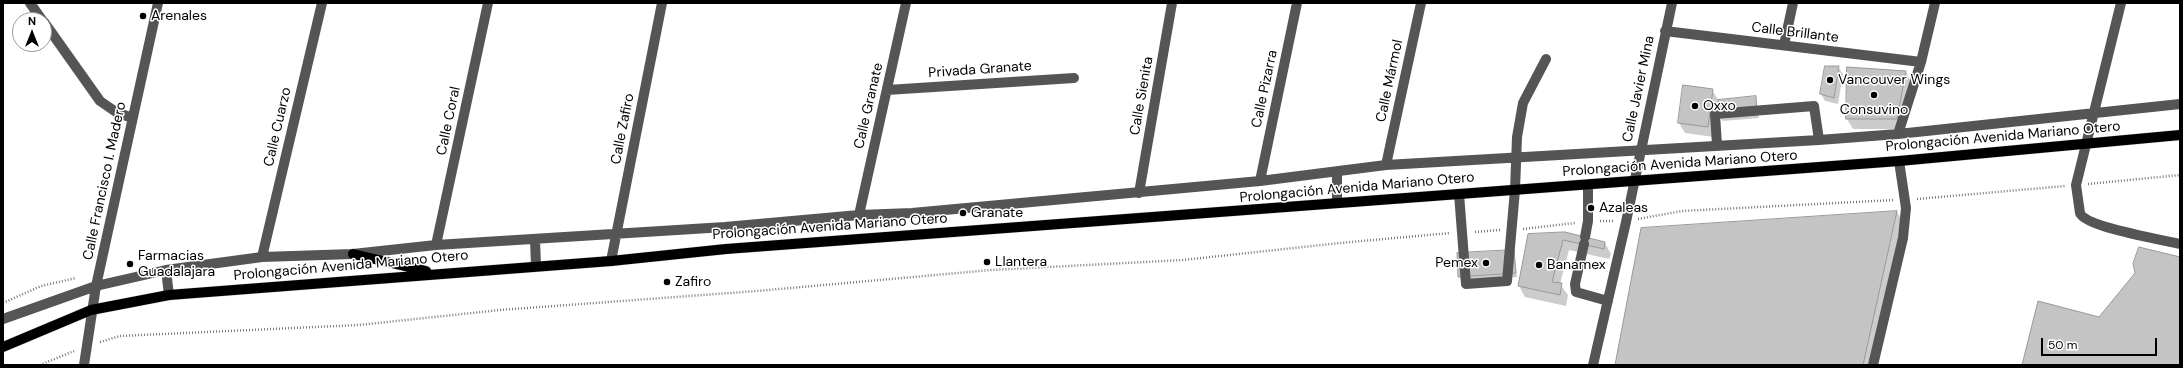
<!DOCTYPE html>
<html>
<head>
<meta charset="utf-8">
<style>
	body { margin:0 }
	#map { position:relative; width:2183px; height:368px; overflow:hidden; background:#fff; font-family:"DM Sans",sans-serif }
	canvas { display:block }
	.frame { position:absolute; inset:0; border:4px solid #000; pointer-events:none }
	.north { position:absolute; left:12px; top:12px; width:40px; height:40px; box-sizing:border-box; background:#fff; border:1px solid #999; border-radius:50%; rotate:0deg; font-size:11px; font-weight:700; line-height:16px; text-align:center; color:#000 }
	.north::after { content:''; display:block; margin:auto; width:14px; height:18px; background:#000; clip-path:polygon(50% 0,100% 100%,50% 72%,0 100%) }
	.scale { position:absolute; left:2041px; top:338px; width:116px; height:18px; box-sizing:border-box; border:2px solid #000; border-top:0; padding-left:5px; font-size:12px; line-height:14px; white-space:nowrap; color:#000; -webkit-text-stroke:3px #fff; paint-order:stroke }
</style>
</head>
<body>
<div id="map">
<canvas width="2183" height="368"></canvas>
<div class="frame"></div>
<div class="north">N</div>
<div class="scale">50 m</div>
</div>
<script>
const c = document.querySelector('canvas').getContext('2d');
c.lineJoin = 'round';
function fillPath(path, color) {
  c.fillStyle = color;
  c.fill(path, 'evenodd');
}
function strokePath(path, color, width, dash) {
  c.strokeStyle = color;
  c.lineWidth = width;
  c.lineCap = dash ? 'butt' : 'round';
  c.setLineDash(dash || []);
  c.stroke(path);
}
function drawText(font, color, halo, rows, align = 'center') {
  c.font = font + ' "DM Sans",sans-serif';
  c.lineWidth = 3;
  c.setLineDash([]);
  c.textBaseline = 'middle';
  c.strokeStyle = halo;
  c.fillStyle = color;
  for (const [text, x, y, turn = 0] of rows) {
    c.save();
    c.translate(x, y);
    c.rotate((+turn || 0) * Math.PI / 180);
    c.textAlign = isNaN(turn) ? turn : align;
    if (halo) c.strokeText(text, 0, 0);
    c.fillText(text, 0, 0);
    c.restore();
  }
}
fillPath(new Path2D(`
	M1838,67L1843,74L1838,104L1825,101L1821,94Z
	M1906,72L1912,83L1903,129H1853L1847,119Z
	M1712,90L1719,101L1714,137L1685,133L1679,123Z
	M1755,97L1759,118L1723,121L1721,118Z
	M1897,212L1903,222L1871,365H1616L1642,229Z
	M1529,235L1605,243L1611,254L1609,259L1569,250L1560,284L1568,295L1566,306L1525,297L1519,286Z
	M1514,251L1517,277L1461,280L1459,276Z`), '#0003');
const building = new Path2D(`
	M1825,66H1839L1834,98L1820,94Z
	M1847,67L1906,71L1897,119H1846Z
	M1683,85L1713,89L1708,127L1678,123Z
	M1756,96L1757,114L1720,118L1718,100Z
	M1897,211L1863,365H1615L1641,228Z
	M1565,232L1605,242L1604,249L1563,240L1552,282L1562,283L1560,295L1518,286L1528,234Z
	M2139,247L2180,257V365H2022L2038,301L2099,317L2135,273L2133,264Z
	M1514,250L1516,273L1458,277L1457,253Z`);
fillPath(building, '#c4c4c4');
strokePath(building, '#999', 1);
const major = new Path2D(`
	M353,254L426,271
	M3,347L91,310L169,295L611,261L726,249L1899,161L2180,135`);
strokePath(major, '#dbdbdb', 11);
strokePath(new Path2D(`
	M2088,184L2180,175
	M1917,199L2065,186
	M1638,219L1682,211L1894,200
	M1600,221H1613
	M1523,229L1575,223
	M1475,232L1500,230
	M3,303L41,286L76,278
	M100,342L120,336L359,325L500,310L757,291L991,270L1183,260L1340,243L1450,233
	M40,365L74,351`), '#777', 2.5, [1, 2]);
strokePath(new Path2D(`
	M30,3L42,20
	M2121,3L2076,185L2080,213C2085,227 2163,240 2180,244
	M44,22L100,101L116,112L132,118
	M1665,31L1921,62
	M1784,45L1793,3
	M887,90L1074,78
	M1898,134L1921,62L1935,3
	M1717,145L1715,114L1814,106L1819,140
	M1386,165L1421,3
	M1337,172V203
	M1260,181L1297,3
	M1139,193L1172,3
	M1459,194L1466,284L1507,281L1515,190L1517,137L1523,103L1546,59
	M859,215L906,3
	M1585,237L1588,221V185
	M535,239L536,266
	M1584,244L1575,284L1576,292L1608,301
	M436,245L488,3
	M262,257L322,3
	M611,261L662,3
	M166,270L169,295
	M3,319L96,286L166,270L262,257L353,254L436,245L725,227L859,215L912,213L1260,181L1386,165L1819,140L1898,134L2180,104
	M84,365L96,286L158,3
	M1593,365L1626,222L1672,3
	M1873,365L1903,238L1906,208L1899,161`), '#555', 10);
strokePath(major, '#000', 10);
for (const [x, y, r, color] of [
	[143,16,4,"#000"],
	[1830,80,4,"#000"],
	[1874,95,4,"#000"],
	[1695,106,4,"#000"],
	[1591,208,4,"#000"],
	[963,213,4,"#000"],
	[987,262,4,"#000"],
	[1486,263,4,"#000"],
	[130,264,4,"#000"],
	[1539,265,4,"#000"],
	[667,282,4,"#000"]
]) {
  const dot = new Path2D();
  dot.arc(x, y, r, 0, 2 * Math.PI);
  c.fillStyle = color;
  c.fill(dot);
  strokePath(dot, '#fff', 1.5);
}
drawText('14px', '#000', '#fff', [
	["Arenales",151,16],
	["Vancouver Wings",1838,80],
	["Oxxo",1703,106],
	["Consuvino",1874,110,"center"],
	["Azaleas",1599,208],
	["Granate",971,213],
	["Farmacias",138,256],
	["Guadalajara",138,272],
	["Llantera",995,262],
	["Pemex",1478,263,"right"],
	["Banamex",1547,265],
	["Zafiro",675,282]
], 'left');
drawText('14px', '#000', '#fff', [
	["Calle Brillante",1795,33,7],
	["Privada Granate",980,70,-4],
	["Calle Mármol",1390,81,-78],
	["Calle Pizarra",1265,89,-78],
	["Calle Javier Mina",1639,89,-78],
	["Calle Sienita",1142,96,-80],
	["Calle Granate",869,106,-77],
	["Calle Coral",449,121,-78],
	["Calle Cuarzo",278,127,-77],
	["Calle Zafiro",623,129,-79],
	["Prolongación Avenida Mariano Otero",2003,137,-5],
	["Prolongación Avenida Mariano Otero",1680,164,-4],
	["Calle Francisco I. Madero",105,181,-78],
	["Prolongación Avenida Mariano Otero",1357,188,-5],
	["Prolongación Avenida Mariano Otero",830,227,-4],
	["Prolongación Avenida Mariano Otero",351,266,-5]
]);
</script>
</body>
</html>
